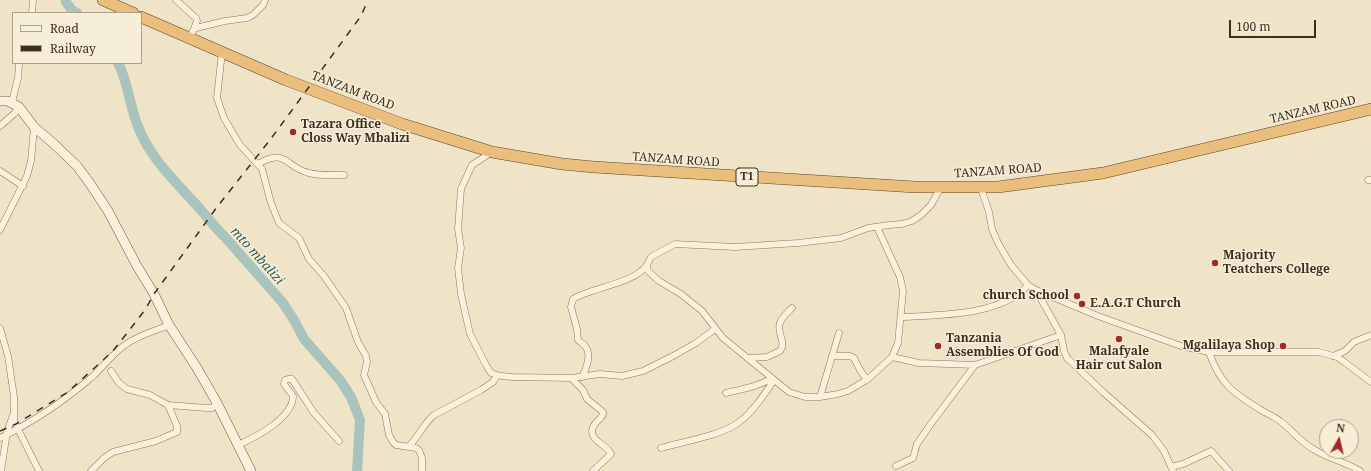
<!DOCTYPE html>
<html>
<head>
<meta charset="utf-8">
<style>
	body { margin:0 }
	#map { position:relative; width:1371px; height:471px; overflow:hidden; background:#f0e4c8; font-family:"Noto Serif",serif }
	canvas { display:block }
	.legend { position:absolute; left:12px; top:12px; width:130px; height:52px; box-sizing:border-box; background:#f7eed8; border:1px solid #ada18e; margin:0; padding:5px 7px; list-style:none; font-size:12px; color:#3d2e20 }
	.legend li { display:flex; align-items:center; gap:8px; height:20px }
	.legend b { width:20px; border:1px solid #ada18e }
	.north { position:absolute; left:1319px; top:419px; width:40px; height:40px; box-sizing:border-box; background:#f7eed8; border:1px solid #ada18e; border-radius:50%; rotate:8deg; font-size:11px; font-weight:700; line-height:16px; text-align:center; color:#3d2e20 }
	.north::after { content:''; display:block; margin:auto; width:14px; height:18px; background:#9e2a2b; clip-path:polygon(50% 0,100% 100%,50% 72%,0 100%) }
	.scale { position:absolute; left:1229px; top:20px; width:87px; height:18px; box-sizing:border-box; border:2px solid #3d2e20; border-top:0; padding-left:5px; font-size:12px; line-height:14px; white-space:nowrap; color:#3d2e20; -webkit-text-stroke:3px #f7eed8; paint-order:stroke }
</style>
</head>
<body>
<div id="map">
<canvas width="1371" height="471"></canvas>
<ul class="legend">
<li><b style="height:5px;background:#faf1dc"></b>Road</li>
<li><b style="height:5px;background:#3d2e20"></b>Railway</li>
</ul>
<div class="north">N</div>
<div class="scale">100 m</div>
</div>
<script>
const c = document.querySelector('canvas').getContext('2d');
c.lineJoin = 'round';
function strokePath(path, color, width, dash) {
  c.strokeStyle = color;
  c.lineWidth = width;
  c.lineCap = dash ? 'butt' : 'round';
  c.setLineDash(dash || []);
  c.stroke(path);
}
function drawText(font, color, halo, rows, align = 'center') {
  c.font = font + ' "Noto Serif",serif';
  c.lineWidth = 3;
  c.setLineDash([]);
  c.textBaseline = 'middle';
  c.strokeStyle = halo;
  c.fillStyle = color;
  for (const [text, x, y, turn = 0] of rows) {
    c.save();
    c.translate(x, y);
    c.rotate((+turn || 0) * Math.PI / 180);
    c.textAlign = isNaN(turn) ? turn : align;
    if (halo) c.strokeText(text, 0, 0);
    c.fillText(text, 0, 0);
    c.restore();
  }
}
strokePath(new Path2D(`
	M66,0V2L72,10L77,13
	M118,63C127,79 130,106 137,124C149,158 177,183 200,209C209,219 215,228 224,236L283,303L294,320L304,339L340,380L351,397L360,420L357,471`), '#a9c4bc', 10);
const minor = new Path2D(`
	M176,0L196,18L197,21L194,29
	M32,13L33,0
	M189,38L194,29L200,27L225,21L247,18L253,15L263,5L265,0
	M222,52L217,98L224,118L240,145L262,169L271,203L279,223L299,238L309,259L324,276L346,308L358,342L366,356L367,362L364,375L376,402L385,414L389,435L393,442L396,445L416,448L419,450L422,458V471
	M12,102L18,78L19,63
	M0,126L15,113L19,107
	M492,152L472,165L461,189L458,229L461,248L458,268L461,294L470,334L486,365L491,373L501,376L513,377L571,378L600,374L622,376L643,371L673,356L696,343L715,329
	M258,164C286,147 286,168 309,173C320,176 332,175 344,175
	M0,171L23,186
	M1368,180H1371
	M981,188L989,212L992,229L998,243L1011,265L1028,285L1036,290L1098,316L1181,346L1209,352H1319L1337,357L1343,361L1371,382
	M877,227L900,277L903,291L898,343L892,357L868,379L848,391L838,394L820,397H805L789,392L723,338L702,311L681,294L659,281L648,271L647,268V265L651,257L675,244L735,247L798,243L841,238L868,228L889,225L902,224L912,221L921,215L931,205L941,187
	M0,230L27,176L31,161L34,127
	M1036,290L1061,335L1064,351L1067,358L1103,392L1152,435L1164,451L1173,471
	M901,317C938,315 1002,316 1028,285
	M0,328L8,356L14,397V421L39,471
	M1209,352C1220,384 1233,393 1261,410C1267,414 1274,416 1280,421C1292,430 1301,443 1315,450C1329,459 1346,462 1360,471
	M832,356H850L854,358L860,370L867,380
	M1333,356L1345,351L1354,342L1371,335
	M892,357L919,363L975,365L1061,335
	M748,358L767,357L780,351C787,342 776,332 780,323C782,317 788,312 792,308
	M111,371L119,383L127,389L150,395L168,405L207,408H212L217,403
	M582,377C586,369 592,354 585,346C583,343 580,342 578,340L577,329L571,307L573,299C592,287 634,284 647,265
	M571,378L583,390L587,399L603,412C604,418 596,420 593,427C588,441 606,443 611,454L593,471
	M726,393C742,389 758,387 772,378
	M820,397L839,333
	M0,438C33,422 64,401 92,377C103,367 113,353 125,345C138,335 155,331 169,325
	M238,445C256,437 293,418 293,396L284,384L285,380L288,379H292L314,413L339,441
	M408,447C418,438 423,424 434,415L481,390L493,382L497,375
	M661,448C682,442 722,435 738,423C753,412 764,395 774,380
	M896,466L913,458L917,444L930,425L975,365
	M1171,467L1183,464L1211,451L1229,471
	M1,471L7,432L13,415
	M91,471L104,458L113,452L156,441L177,432V426L168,405`);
const secondary = new Path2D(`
	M0,101H8L19,107L34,127L53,143L77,166L91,185L108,211L137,266L154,294L169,325L197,368L217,403L251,471`);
const trunk = new Path2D(`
	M103,0L133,13
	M141,17L286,80L402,124L492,152L562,164L594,167L915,187H998L1103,173L1371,109`);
strokePath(minor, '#8d765c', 7);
strokePath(secondary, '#6f573f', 10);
strokePath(trunk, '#5b4430', 12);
strokePath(minor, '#faf1dc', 6);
strokePath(secondary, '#faf1dc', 9);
strokePath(trunk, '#eabe7c', 11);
strokePath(new Path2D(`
	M0,431L16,424L68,392L113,351L145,310L154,294L217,207L270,140L320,72L361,16L368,0`), '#3d2e20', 1.5, [7, 7]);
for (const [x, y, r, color] of [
	[293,132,4,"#9e2a2b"],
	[1215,263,4,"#9e2a2b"],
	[1077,296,4,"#9e2a2b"],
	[1082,304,4,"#9e2a2b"],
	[1119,339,4,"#9e2a2b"],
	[938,346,4,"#9e2a2b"],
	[1283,346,4,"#9e2a2b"]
]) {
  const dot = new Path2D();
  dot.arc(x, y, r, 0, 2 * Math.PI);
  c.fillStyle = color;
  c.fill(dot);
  strokePath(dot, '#f7eed8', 1.5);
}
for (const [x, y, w] of [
	[747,177,22]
]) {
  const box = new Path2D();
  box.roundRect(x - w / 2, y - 9, w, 18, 3);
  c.fillStyle = '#f7eed8';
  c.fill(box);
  strokePath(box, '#3d2e20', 1);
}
drawText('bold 11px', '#3d2e20', null, [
	["T1",747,177]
]);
drawText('12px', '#3d2e20', '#f7eed8', [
	["TANZAM ROAD",353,91,21],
	["TANZAM ROAD",1313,110,-13],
	["TANZAM ROAD",676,160,4],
	["TANZAM ROAD",998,171,-4]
]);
drawText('bold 12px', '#3d2e20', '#f7eed8', [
	["Tazara Office",301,125],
	["Closs Way Mbalizi",301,139],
	["Majority",1223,256],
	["Teatchers College",1223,270],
	["church School",1069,296,"right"],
	["E.A.G.T Church",1090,304],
	["Tanzania",946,339],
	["Assemblies Of God",946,353],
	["Mgalilaya Shop",1275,346,"right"],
	["Malafyale",1119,352,"center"],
	["Hair cut Salon",1119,366,"center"]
], 'left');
drawText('italic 13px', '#2f5d5a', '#f7eed8', [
	["mto mbalizi",257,256,48]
]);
</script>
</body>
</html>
